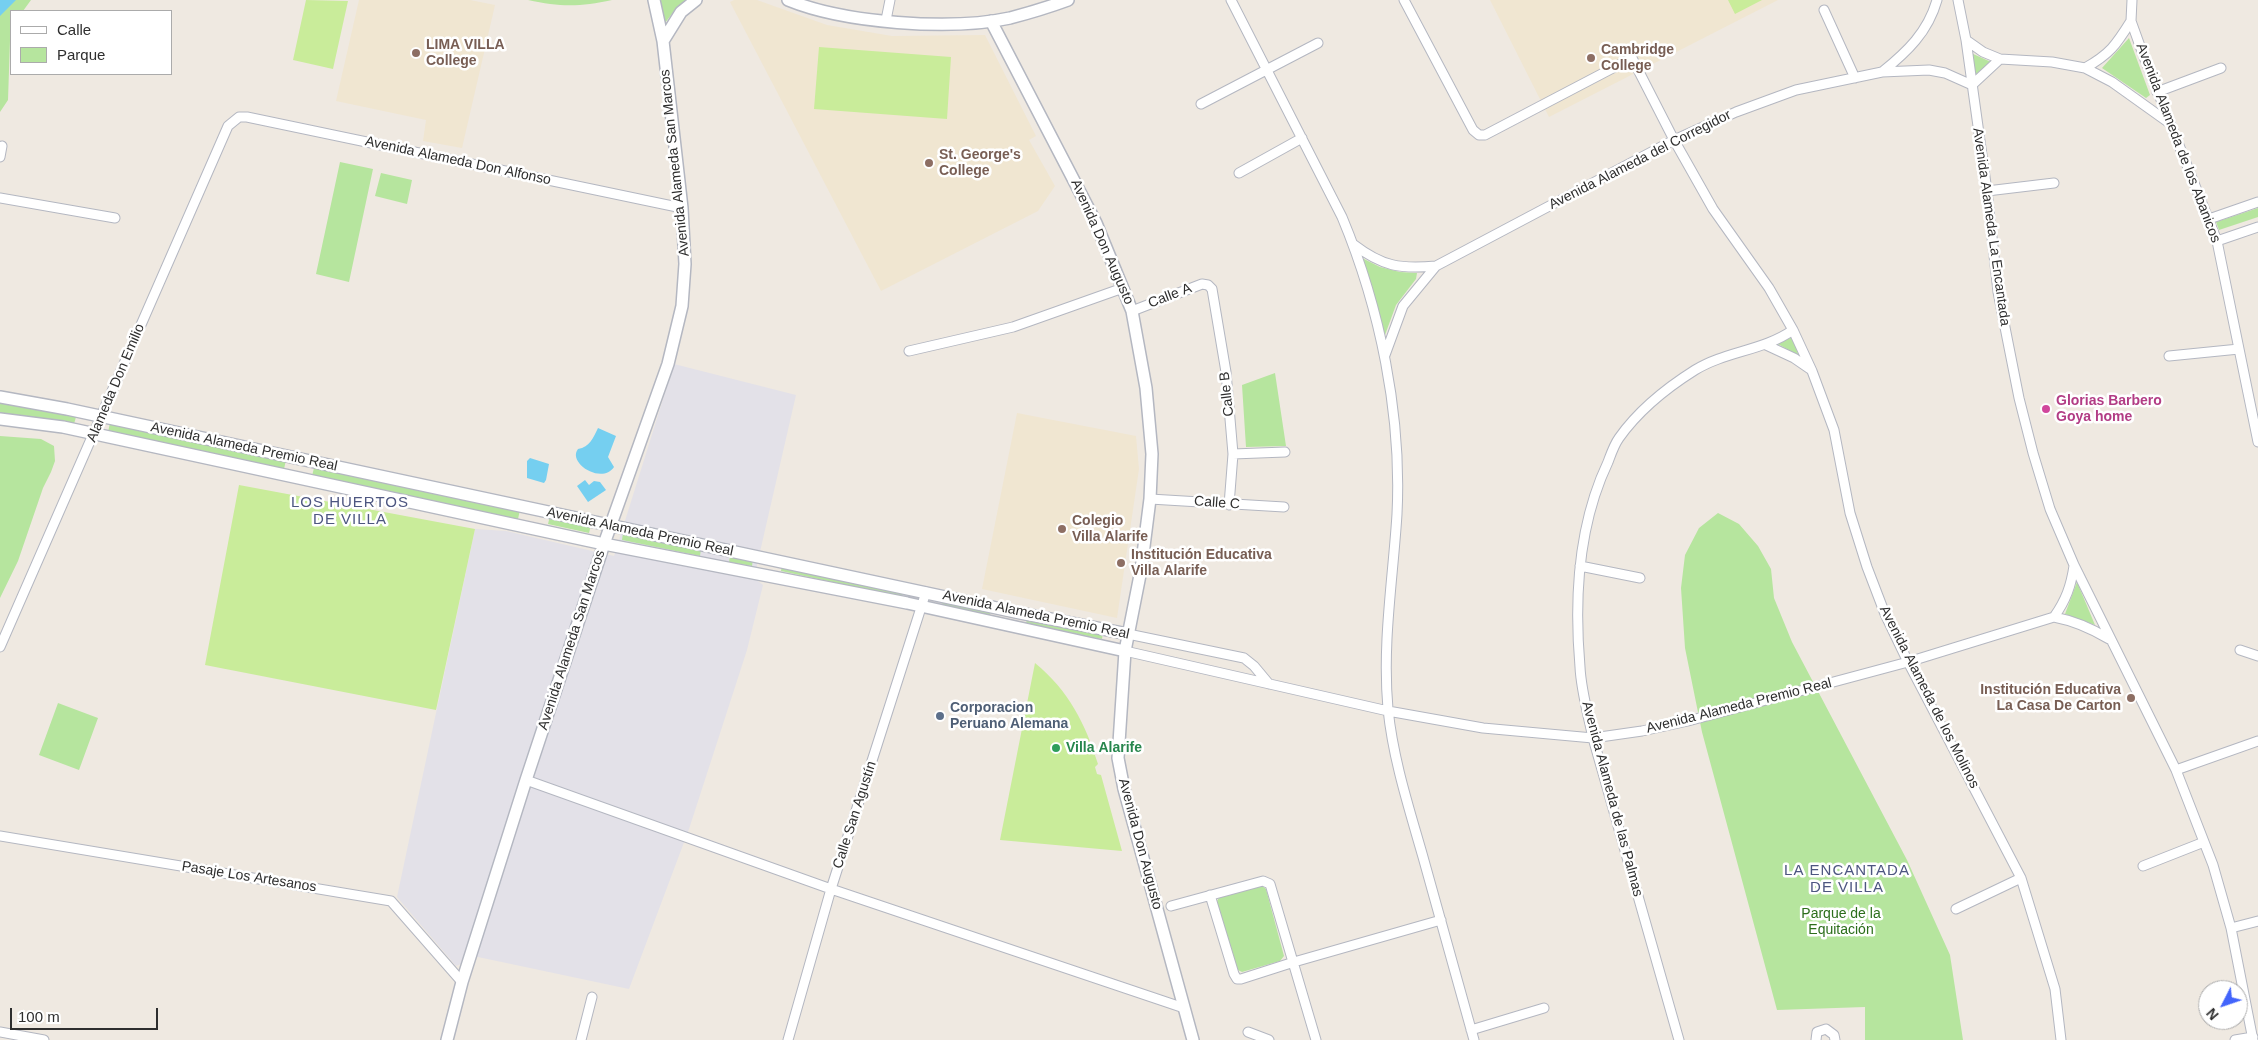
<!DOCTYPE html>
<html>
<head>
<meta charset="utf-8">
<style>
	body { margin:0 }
	#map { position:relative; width:2258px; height:1040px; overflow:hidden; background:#efe9e1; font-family:Helvetica,sans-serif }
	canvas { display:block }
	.legend { position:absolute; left:10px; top:10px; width:162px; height:65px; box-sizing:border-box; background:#fff; border:1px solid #ababab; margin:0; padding:6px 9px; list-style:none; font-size:15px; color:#2e2e2e }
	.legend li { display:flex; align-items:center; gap:10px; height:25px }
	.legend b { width:25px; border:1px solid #ababab }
	.north { position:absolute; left:2198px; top:980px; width:50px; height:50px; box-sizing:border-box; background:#fff; border:1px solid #ababab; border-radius:50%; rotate:229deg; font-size:14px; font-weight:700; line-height:20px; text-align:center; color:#2e2e2e }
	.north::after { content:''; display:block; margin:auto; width:18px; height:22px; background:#4264fb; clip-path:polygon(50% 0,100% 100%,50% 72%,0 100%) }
	.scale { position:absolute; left:10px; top:1008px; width:148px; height:22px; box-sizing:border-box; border:2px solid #2e2e2e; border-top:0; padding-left:6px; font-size:15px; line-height:18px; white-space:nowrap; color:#2e2e2e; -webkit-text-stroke:4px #fff; paint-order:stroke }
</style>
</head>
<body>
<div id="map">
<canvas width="2258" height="1040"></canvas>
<ul class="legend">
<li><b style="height:6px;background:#fff"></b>Calle</li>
<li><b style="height:14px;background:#b6e59e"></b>Parque</li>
</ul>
<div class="north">N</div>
<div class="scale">100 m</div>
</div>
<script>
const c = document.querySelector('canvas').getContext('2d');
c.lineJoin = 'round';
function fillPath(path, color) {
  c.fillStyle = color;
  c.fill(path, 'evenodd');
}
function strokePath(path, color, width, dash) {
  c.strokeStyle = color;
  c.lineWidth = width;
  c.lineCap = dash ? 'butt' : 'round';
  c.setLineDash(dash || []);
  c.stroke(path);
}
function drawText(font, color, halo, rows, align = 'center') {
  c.font = font + ' Helvetica,sans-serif';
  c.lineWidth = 5;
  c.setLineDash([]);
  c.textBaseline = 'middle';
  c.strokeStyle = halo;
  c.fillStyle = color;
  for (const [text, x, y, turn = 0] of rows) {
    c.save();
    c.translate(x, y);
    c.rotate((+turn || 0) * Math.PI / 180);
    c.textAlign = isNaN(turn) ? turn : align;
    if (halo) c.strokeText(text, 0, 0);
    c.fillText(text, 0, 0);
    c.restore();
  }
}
fillPath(new Path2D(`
	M674,364L796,395L754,578L763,585L747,650L689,829L629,989L478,957L456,966L397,897L475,529L506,531L614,556Z`), '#e3e1e8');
fillPath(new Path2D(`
	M359,0H470L495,5L462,148L423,141L426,120L336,101Z
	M734,0H757L827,25L892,36L985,35L1036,136L1029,140L1055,186L1038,211L881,291L730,2Z
	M1490,0H1778L1549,117Z
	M1017,413L1136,436L1139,469L1117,618L982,589Z`), '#f0e6d1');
fillPath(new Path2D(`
	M0,0H31L23,11H11L8,100L0,112Z
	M528,0H612C580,7 560,7 528,0Z
	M660,0H686L674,11L665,23Z
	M2129,38L2150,95L2146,98L2102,68Z
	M1971,53L1991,62L1975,75Z
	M340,162L373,169L349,282L316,274Z
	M381,173L412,180L407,204L375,196Z
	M2258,208V217L2219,230L2216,222Z
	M1362,258L1380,267L1400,272L1417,273L1416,279L1396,305L1385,335Z
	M1792,337L1799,356L1778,344Z
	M1275,373L1286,446L1246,447L1242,385Z
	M0,403L76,417L74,424L0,413Z
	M110,423L286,460L284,469L108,432Z
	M0,436L41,439L54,446L55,461L51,472L43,488L18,561L0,598Z
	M314,468L520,510L518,519L312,476Z
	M1718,513L1739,524L1758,546L1771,569L1774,598L1792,642L1907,860L1950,955L1963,1040H1865V1007L1777,1010L1702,732L1685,648L1681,588L1685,555L1699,528Z
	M550,516L591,525L589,533L548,524Z
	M623,533L701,549L700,556L622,540Z
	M730,556L753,559L752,566L729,562Z
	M782,564L903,590L902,597L781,571Z
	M2077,582L2095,625L2065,614Z
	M943,599L991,609L990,615L942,606Z
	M1028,617L1103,632L1102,639L1026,623Z
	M58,703L98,718L79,770L39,755Z
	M1261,885L1266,889L1284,956L1280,961L1242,972L1236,969L1217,901L1220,896Z`), '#b6e59e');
fillPath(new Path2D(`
	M306,0L348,1L333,69L293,60Z
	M1728,0H1762L1735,14Z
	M819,47L951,57L947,119L814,109Z
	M239,485L475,529L436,710L205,665Z
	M1035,663C1069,691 1085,723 1098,764L1095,767L1097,774L1101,775L1122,851L1000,840Z`), '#c9ec9a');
fillPath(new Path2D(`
	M0,0H16L0,16Z
	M598,428L616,436L608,457L614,467C602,485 567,463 578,449C590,447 593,438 598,428Z
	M530,458L549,464L546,480L544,483L527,478V461Z
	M585,480L589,485L594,481L600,482L606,490L588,502L577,486Z`), '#75cff0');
const minor = new Path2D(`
	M1231,0L1342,217C1380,308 1402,415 1397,514C1393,579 1382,643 1388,709C1393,759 1409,808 1423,857C1440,918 1457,979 1474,1040
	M1404,0L1473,130L1479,135H1485L1632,58L1674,140L1713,209L1769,288L1793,330L1812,371L1834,430L1850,513L1867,567L1885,614L1908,662L2021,878L2055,989L2061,1040
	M1958,0L1966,40L1987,191L1998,292L2019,398L2033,453L2050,509L2074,565L2176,770L2213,865L2231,928L2253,1040
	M2132,0L2131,21L2144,57L2217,241L2258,442
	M1824,10L1855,78
	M886,20L890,0
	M1966,40L1983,52L2000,59L2052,62L2085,68L2112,82L2168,122
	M2085,68C2110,54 2116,45 2131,21
	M1882,72C1907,52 1928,32 1937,0
	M2157,92L2221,68
	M1201,104L1318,43
	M0,157L2,146
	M1239,173L1302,138
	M1987,191L2054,183
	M0,198L115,218
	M2209,219L2258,202
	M2217,241L2258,227
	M1353,244C1383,267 1400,269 1436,266
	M1132,311L1202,284L1208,285L1212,289L1226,372L1233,454L1229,505
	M1766,345L1794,358L1810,369
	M909,351L1013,327L1123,288
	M1385,355L1403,306L1436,266L1674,140L1736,112L1796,90L1882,72L1929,70L1945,73L1972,85L2000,59
	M2169,356L2239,349
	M1233,454L1285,452
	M1150,499L1284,507
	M1580,566L1640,578
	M2054,617C2066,600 2071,586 2074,566
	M1128,634L1244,658L1254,666L1269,684
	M0,647L228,126L239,117H247L682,208
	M2240,650L2258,656
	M1125,651L1388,711L1483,728L1593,738L1642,731L1688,721L1908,662L2054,617C2075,621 2091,628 2109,639
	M2176,770L2258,741
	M526,780L831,889L1184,1008
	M0,836L391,901L462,982
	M2143,866L2204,842
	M1210,895L1234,974L1237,979H1241L1294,962L1441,920
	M1171,906L1263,881L1270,884L1316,1040
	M1956,909L2021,878
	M2231,928L2258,921
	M1471,1030L1544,1008
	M0,1032L44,1040
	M1248,1032L1269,1040
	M581,1040L592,997
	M788,1040L831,889L926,592
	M1679,1040L1593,738C1588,714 1581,690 1580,667C1574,598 1578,525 1608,462C1611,454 1614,445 1619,438C1638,411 1668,387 1695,370C1726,351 1763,351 1793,330
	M1816,1040L1817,1032L1826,1029L1834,1035L1835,1040
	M2235,1040L2253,1037`);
const tertiary = new Path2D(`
	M788,0C844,23 950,31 1010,18C1029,13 1049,7 1068,0
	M991,21L1096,223L1132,311L1146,388L1152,454L1150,499L1141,570L1125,651L1118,758L1124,789L1193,1040
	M663,41L681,12L696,0
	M0,397L67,409L1020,613L1128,634
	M0,419L63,427L604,544L907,603L1125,651
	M447,1040L462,982L526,780L604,544L668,364L682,306L685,264L682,208L663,41L654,0`);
strokePath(minor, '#b4b7c1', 11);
strokePath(tertiary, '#b4b7c1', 14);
strokePath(minor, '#fff', 9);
strokePath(tertiary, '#fff', 11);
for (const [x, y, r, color] of [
	[416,53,5,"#8d6e63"],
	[1591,58,5,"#8d6e63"],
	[929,163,5,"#8d6e63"],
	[2046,409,5,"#d1479c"],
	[1062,529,5,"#8d6e63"],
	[1121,563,5,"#8d6e63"],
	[2131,698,5,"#8d6e63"],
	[940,716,5,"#5c6f8a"],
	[1056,748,5,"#2e9e5b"]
]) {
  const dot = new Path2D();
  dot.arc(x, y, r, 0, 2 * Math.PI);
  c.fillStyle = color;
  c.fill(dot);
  strokePath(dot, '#fff', 2);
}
drawText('bold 14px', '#785e54', '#fff', [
	["LIMA VILLA",426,45],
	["College",426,61],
	["Cambridge",1601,50],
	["College",1601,66],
	["St. George's",939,155],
	["College",939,171],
	["Colegio",1072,521],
	["Villa Alarife",1072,537],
	["Institución Educativa",1131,555],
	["Villa Alarife",1131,571],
	["Institución Educativa",2121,690,"right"],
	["La Casa De Carton",2121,706,"right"]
], 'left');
drawText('14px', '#2e2e2e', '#fff', [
	["Avenida Alameda de los Abanicos",2178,143,69],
	["Avenida Alameda del Corregidor",1640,160,-27],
	["Avenida Alameda Don Alfonso",458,161,12],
	["Avenida Alameda San Marcos",675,163,-96],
	["Avenida Alameda La Encantada",1991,227,82],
	["Avenida Don Augusto",1102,242,66],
	["Calle A",1170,296,-21],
	["Alameda Don Emilio",116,383,-67],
	["Calle B",1227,394,-96],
	["Avenida Alameda Premio Real",244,447,12],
	["Calle C",1217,503,4],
	["Avenida Alameda Premio Real",640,532,12],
	["Avenida Alameda Premio Real",1036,615,12],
	["Avenida Alameda San Marcos",572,640,-72],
	["Avenida Alameda de los Molinos",1929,697,63],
	["Avenida Alameda Premio Real",1739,706,-14],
	["Avenida Alameda de las Palmas",1612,799,75],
	["Calle San Agustín",855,815,-72],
	["Avenida Don Augusto",1140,844,75],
	["Pasaje Los Artesanos",249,877,9]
]);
drawText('bold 14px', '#b23c85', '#fff', [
	["Glorias Barbero",2056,401],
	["Goya home",2056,417]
], 'left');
drawText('bold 14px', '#4e5e75', '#fff', [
	["Corporacion",950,708],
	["Peruano Alemana",950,724]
], 'left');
drawText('bold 14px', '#27864d', '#fff', [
	["Villa Alarife",1066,748]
], 'left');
drawText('14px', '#2c6e1b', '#fff', [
	["Parque de la",1841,914],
	["Equitación",1841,930]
]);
c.letterSpacing = '1px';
drawText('15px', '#4d5680', '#fff', [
	["LOS HUERTOS",350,503],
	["DE VILLA",350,520],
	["LA ENCANTADA",1847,871],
	["DE VILLA",1847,888]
]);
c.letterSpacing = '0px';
</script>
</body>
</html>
